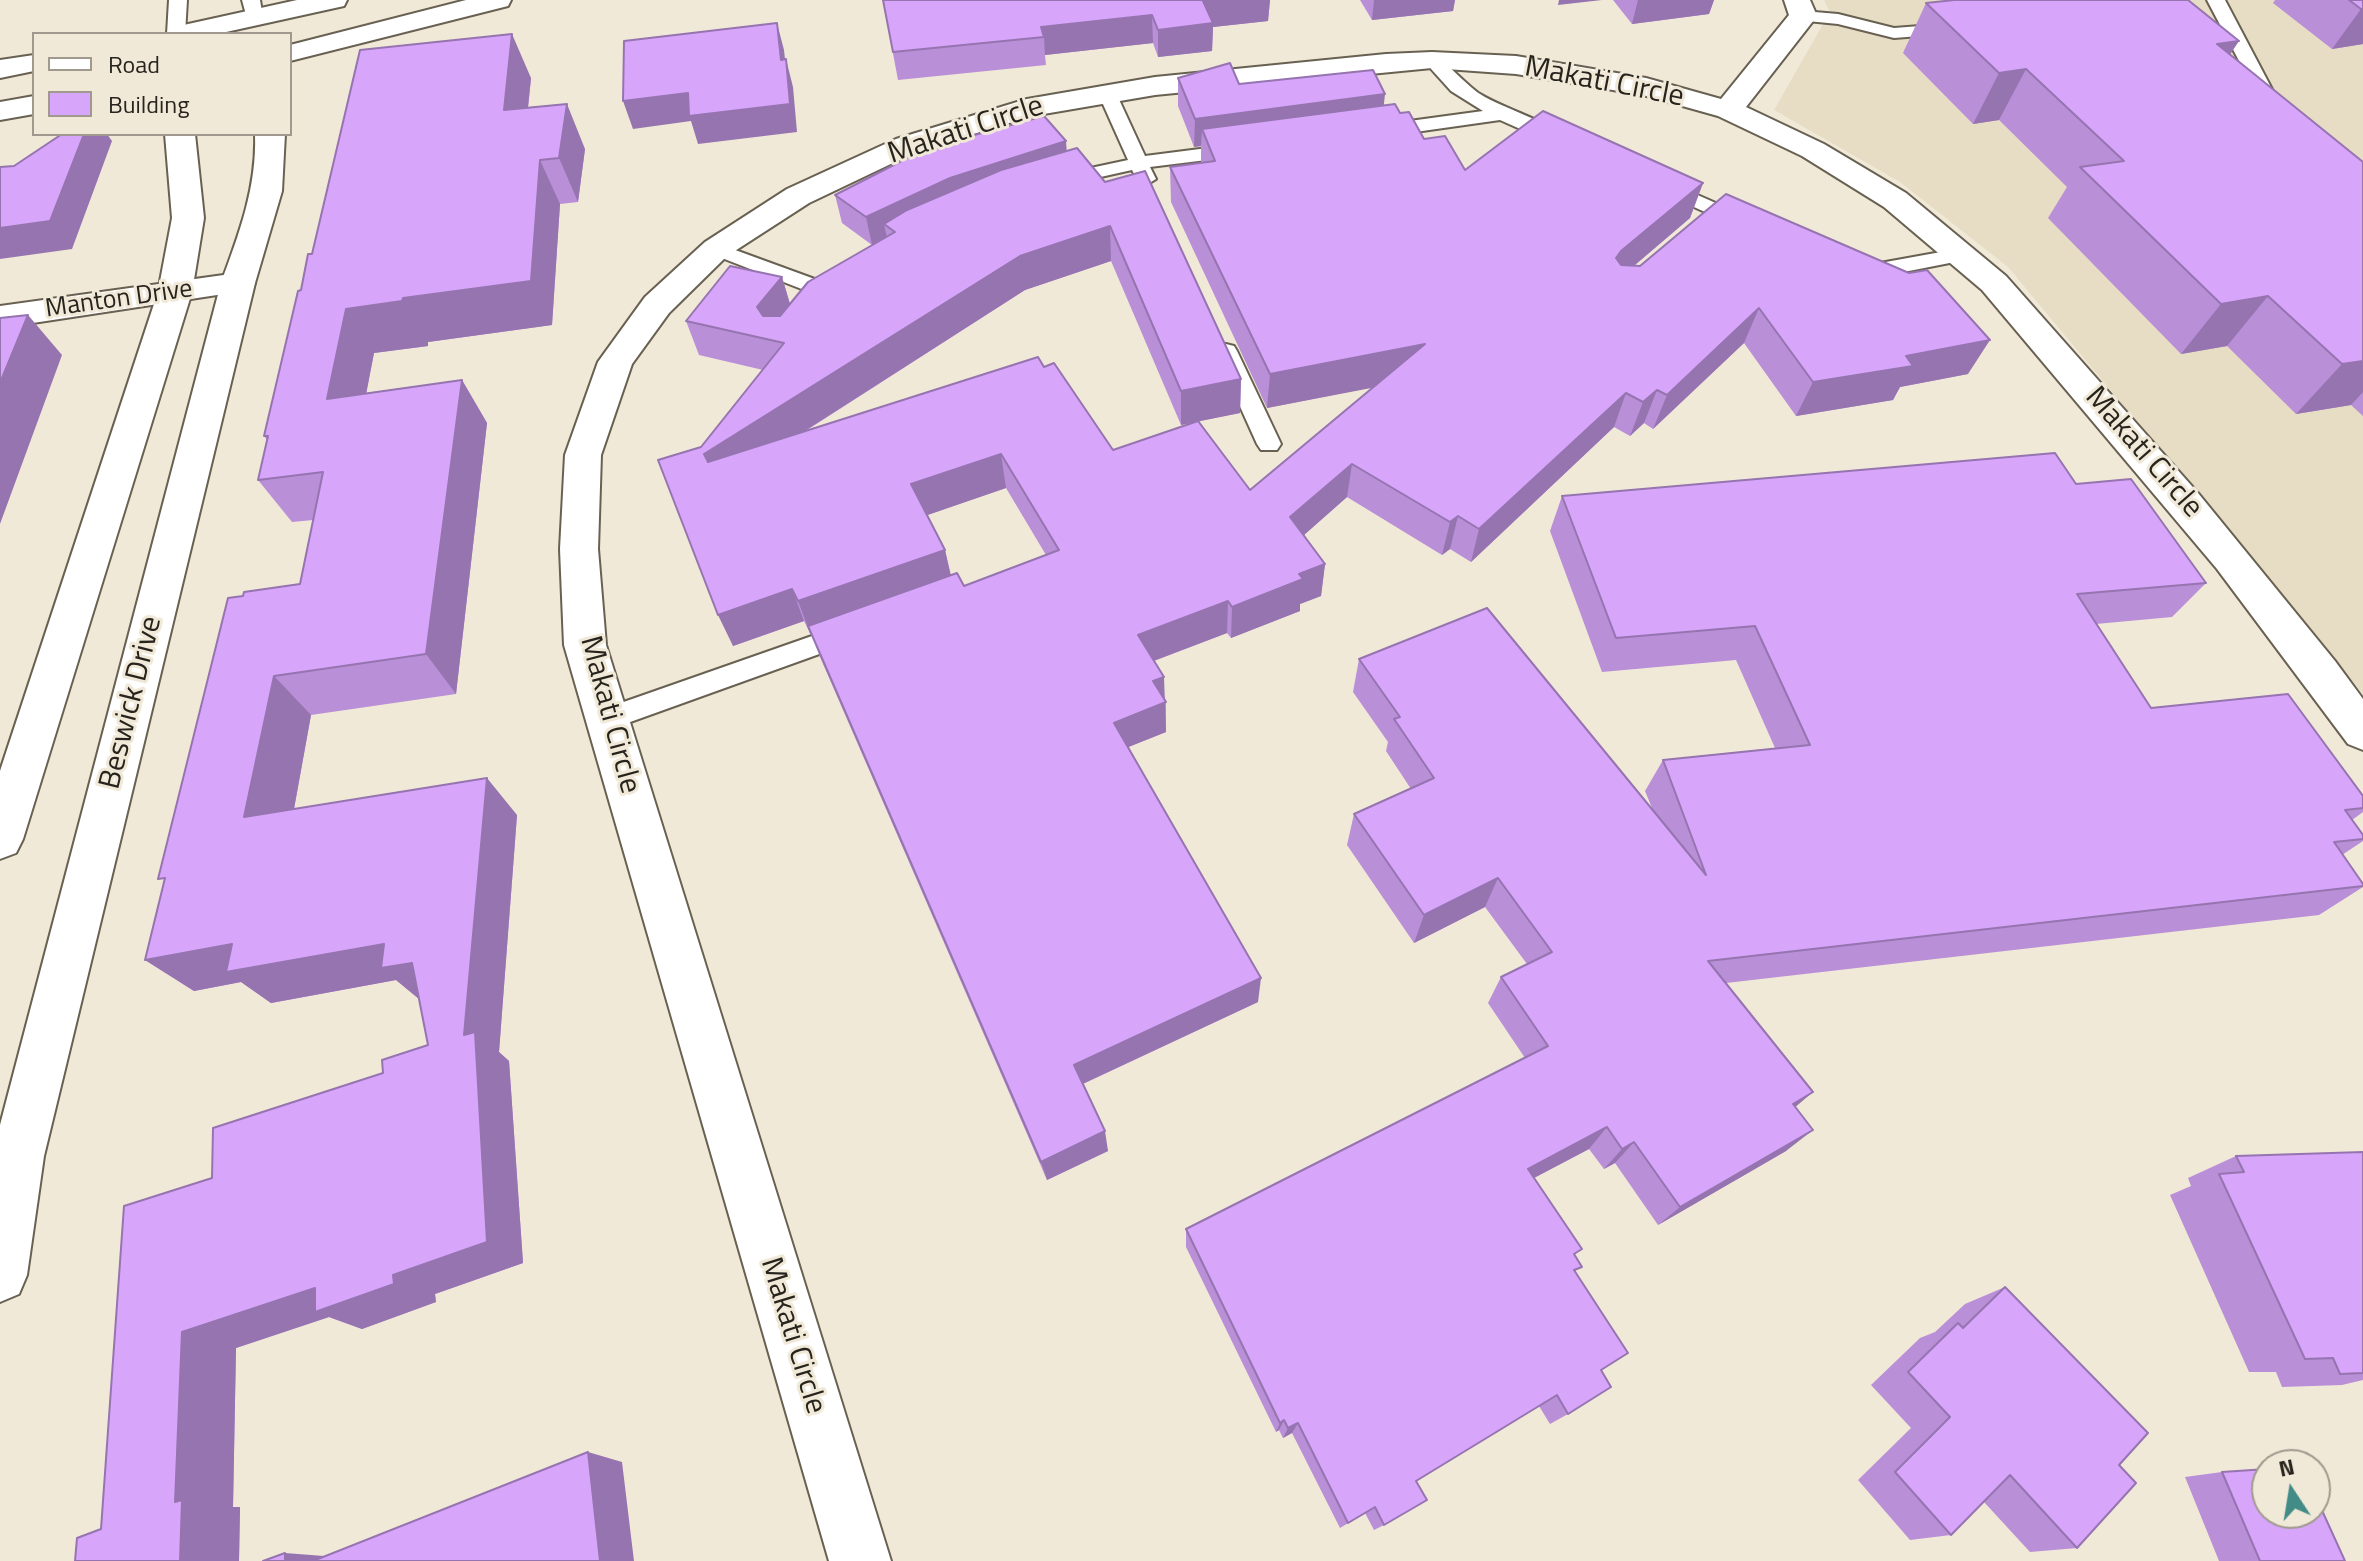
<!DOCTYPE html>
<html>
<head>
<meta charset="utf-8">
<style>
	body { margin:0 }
	#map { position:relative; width:2363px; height:1561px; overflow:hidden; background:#f1e9d8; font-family:"Titillium Web",sans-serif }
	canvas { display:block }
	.legend { position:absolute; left:32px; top:32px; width:260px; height:104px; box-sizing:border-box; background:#f1e9d8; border:2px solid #a09a8e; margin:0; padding:10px 14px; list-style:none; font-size:24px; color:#27241e }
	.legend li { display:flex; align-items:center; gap:16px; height:40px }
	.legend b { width:40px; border:2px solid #a09a8e }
	.north { position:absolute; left:2251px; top:1449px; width:80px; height:80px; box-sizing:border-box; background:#f1e9d8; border:2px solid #a09a8e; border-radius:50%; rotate:348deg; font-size:22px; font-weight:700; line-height:32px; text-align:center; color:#27241e }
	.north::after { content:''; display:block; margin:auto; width:28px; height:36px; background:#438b87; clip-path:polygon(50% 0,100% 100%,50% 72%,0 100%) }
</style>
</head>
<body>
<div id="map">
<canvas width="2363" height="1561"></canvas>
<ul class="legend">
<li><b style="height:10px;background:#fff"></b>Road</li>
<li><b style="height:22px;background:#d7a6fb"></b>Building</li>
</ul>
<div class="north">N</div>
</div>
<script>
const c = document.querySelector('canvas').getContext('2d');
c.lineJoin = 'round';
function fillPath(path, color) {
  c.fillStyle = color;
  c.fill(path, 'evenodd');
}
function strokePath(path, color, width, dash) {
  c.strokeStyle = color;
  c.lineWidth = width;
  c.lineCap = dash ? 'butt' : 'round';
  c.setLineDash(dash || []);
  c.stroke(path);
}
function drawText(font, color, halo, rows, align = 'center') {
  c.font = font + ' "Titillium Web",sans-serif';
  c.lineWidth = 6;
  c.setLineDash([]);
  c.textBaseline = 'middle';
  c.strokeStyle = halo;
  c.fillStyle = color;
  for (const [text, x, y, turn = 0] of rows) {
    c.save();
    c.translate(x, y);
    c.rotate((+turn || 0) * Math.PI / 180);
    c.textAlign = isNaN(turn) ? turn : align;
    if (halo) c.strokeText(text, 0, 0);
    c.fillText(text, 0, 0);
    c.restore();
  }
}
fillPath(new Path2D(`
	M1824,0H2363V694L2008,267L1900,182L1774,110L1830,12Z`), '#e7ddc4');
const lane = new Path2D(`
	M169,0H187L185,34H167Z
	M242,0H260L263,18L260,22H248Z
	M2207,0H2225L2274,93L2284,105L2282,109H2268L2257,95Z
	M1803,11L1838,14L1894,28L1946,24L1955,29L1946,34L1894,38L1838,24L1797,20L1794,16Z
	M1432,55C1442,57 1467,86 1480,94C1502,108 1557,125 1571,140L1568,144H1554L1500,120L1380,137L1373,135L1371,131L1373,127L1380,125L1483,111L1451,91L1423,60Z
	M1107,87L1116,93L1145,156L1239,144L1249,150L1239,156L1150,167L1156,179L1146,185L1139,183L1132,170L1060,186L1053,184L1050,180L1053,176L1128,160L1098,93Z
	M1661,179L1750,218L1753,222L1750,226H1736L1654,189L1651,185L1654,181Z
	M716,243L831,285L835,290L831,295H817L709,253L706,249L709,245Z
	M1963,248L1973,254L1970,259L1858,281L1848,274L1858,267Z
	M1226,344L1234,346L1237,351L1281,444L1277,450H1261L1257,444L1215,351L1218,346Z
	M852,622L861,625L865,632L861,639L608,730L598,727L594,719L598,711Z`);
const street = new Path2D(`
	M1784,0H1810L1817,16L1746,107L1824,144L1906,193L2006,276L2198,493L2335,661L2363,699V750L2348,744L2217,569L1982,290L1884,207L1802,156L1718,116L1643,95L1516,74L1432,68L1155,95L1032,116L918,151L809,203L727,256L669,313L632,364L601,455L598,549L606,645L891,1561H829L564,645L560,549L565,455L598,362L645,297L705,242L787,189L896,139L1027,99L1155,77L1386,54L1432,52L1516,56L1646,78L1721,99L1789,15Z
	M238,273L250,276L255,283L250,290L0,328V306Z`);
const secondary = new Path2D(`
	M297,0H347L344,6L217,34H166L170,28Z
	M466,0H511L508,6L290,61V45Z
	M34,55V71L0,78V60Z
	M34,96V114L0,120V102Z
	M165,134H195L204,218L192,292L23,839L16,853L0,859V771L158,292L172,218Z
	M255,134H285L282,191L255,283L44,1156L27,1275L19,1294L0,1302V1125L221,283C239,234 257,187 255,134Z`);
strokePath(lane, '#686152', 4);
strokePath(street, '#686152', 4);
strokePath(secondary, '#686152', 4);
fillPath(lane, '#fff');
fillPath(street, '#fff');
fillPath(secondary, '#fff');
fillPath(new Path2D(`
	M883,0H1270L1268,21L1213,27L1212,51L1158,57L1153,43L1045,55L1046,65L898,80Z
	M1360,0H1455L1453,11L1372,20Z
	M1613,0H1714L1709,14L1632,24Z
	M2275,0H2363V44L2332,49L2273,3Z
	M1926,3L2230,55L2363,162V416L2351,405L2296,414L2227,346L2181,354L2048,218L2067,187L1999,120L1973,124L1903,53Z
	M531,78L528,108L585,149L578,202L560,204L552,325L428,342V346L374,353L366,393L462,380L487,423L456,694L311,715L294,809L517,815L499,1052L509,1061L523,1263L435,1294L436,1302L362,1329L329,1317L236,1348L233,1507H240L239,1561H75L101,1529L212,1178L428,1045L419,999L396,980L271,1003L241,982L194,991L145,960L243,596L300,584L313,520L292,522L258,480L267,440L264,436L301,290L312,254Z
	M1178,78L1239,84L1384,105L1400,113L1424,139L1465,170L1703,183L1690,218L1634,266L1968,374L1900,387L1893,400L1796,416L1744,343L1653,429L1644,423L1630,436L1614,427L1471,562L1450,549L1442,555L1347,497L1304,535L1325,564L1321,596L1300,604V611L1231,638L1227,633L1154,661L1166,702V732L1128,747L1258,1002L1083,1084L1108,1151L1047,1180L820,657L811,632L810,633L804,621L733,646L701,447L763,370L699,355L686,321L782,277L790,304L872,245L842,223L835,195L1067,151L1241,379L1240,413L1199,421L1250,490L1373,387L1267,408L1171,202L1170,167L1201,163V146L1194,147L1178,106ZM1111,261L1181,425L1196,422L1113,450L1044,367L804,432L1025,290ZM1006,488L1046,555L964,586L951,575L945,550L927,515Z
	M2076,484L2206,583L2172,617L2096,624L2151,708L2363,796V812L2352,820L2363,835V841L2342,855L2363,884V887L2319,915L1726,983L1795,1107L1786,1151L1658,1225L1615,1163L1604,1169L1589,1149L1534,1178L1575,1255L1576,1272L1601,1370L1568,1414L1550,1424L1539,1406L1416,1481L1384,1525L1374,1530L1365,1513L1340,1528L1292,1433L1283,1438L1279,1430L1276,1432L1186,1247V1229L1525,1058L1488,1003L1501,977L1527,964L1485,907L1414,943L1347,845L1354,814L1411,789L1386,751L1388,742L1353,692L1359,659L1652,808L1645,791L1663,760L1775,748L1736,660L1602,672L1550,531L1562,496Z
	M2363,1152V1380L2342,1385L2282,1387L2276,1372H2249L2170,1195L2191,1186L2188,1178L2236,1156Z
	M2005,1287L2119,1465L2077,1548L2030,1552L1984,1502L1951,1535L1910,1540L1858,1480L1911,1428L1871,1385L1920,1338L1935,1332L1965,1304Z
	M2222,1472L2345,1561H2219L2185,1477Z`), '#b98fd8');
fillPath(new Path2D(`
	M1212,0H1270L1268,21L1213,27L1212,51L1158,57V30L1203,1Z
	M1374,0H1455L1453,11L1372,20Z
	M1559,0H1602L1558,5Z
	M1638,0H1714L1709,14L1632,24Z
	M2361,9H2363V44L2332,49Z
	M1152,15L1153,43L1045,55L1044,37L1041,27Z
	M777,23L784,50L788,87L781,60Z
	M512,34L531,78L523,155L504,110Z
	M2239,41L2206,91L2217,44Z
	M786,59L793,87L797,132L698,144L691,121L633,129L623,101Z
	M2026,69L1999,120L1973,124L1999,73Z
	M1385,94L1382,122L1202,129L1201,146L1194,147L1195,119Z
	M567,104L585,149L578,202L559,158Z
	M84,134H107L112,141L72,249L0,259V228Z
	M1066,141L1068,169L895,232L884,224L887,238L872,245L866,217L950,178Z
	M540,160L560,204L552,325L428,342V346L374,353L357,442L327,399L346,309L403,298Z
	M1703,183L1690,218L1610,286L1616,258L1621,251Z
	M1110,226L1111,261L1025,290L717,487L704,454L1020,256Z
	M782,277L792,311L770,340L757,307Z
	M2268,296L2227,346L2181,354L2221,304Z
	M1759,308L1744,343L1653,429L1667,395Z
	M28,315L62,355L0,524V383Z
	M1990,340L1968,374L1900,387L1893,400L1796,416L1813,382L1906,356Z
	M1425,344L1418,379L1267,408L1270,374Z
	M2363,361V392L2351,405L2296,414L2342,364Z
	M1241,379L1240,413L1181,425V391Z
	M462,380L487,423L456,694L426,654Z
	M1657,390L1644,423L1630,436L1643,402Z
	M1626,393L1614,427L1471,562L1479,529Z
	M1001,454L1006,488L919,518L911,484Z
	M1352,464L1347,497L1287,550L1290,517Z
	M1458,516L1450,549L1442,555L1450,522Z
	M945,550L952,582L810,633L798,601Z
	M1325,564L1321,596L1300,604V611L1231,638L1232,607L1299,574Z
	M792,589L804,621L733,646L718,615Z
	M1228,601L1227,633L1140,666L1138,635Z
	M274,676L311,715L286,853L244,817Z
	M1164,677L1166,732L1116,752L1114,723L1153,681Z
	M487,778L517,815L499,1052L509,1061L523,1263L435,1294L436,1302L362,1329L329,1317L236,1348L233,1507H240L239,1561H180L175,1502L182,1332L315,1288L393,1275L464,1035Z
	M1498,878L1485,907L1414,943L1424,915Z
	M232,944H384L412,963L419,999L396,980L271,1003L241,982L194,991L145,960Z
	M1261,978L1258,1002L1078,1086L1074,1065Z
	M1813,1092L1786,1115L1793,1104Z
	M1607,1127L1589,1149L1513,1189L1528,1169Z
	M1813,1130L1786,1151L1658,1225L1680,1207Z
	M1105,1131L1108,1151L1047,1180L1041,1162Z
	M1634,1142L1615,1163L1604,1169L1622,1149Z
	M1284,1420L1279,1430L1276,1432L1280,1423Z
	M1298,1423L1292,1433L1283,1438L1288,1428Z
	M588,1452L622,1462L634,1561H600Z
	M285,1553L337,1557V1561H285Z`), '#9674b0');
const building = new Path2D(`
	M883,0H1212L1203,1L1213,23L1158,30L1152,15L1041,27L1044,37L893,52Z
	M1954,0H2188L2239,41L2217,44L2363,162V361L2342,364L2268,296L2221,304L2080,167L2124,161L2026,69L1999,73L1926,3Z
	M2349,0H2363V9H2361Z
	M777,23L781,60L786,59L790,104L689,116L688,93L623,101L624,41Z
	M512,34L504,110L567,104L559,158L540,160L531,281L403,298L402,301L346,309L327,399L462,380L426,654L274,676L244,817L487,778L464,1035L475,1032L487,1242L393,1275L394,1284L315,1312V1288L182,1332L175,1502L182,1500L180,1561H75L77,1538L101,1529L124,1206L212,1178L213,1128L383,1073L382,1060L428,1045L412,963L381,968L384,944L226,972L232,944L145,960L165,878L158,879L228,598L243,596L244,592L300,584L323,472L258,480L268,436H264L298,291L301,290L308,254H312L360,50Z
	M1230,63L1239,84L1373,70L1385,94L1195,119L1178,78Z
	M1395,104L1400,113L1409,112L1424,139L1445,136L1465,170L1543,111L1703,183L1621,251L1616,258L1621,265L1640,266L1726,194L1909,273L1927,270L1990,340L1906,356L1913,366L1813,382L1759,308L1667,395L1657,390L1643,402L1626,393L1479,529L1458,516L1450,522L1352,464L1290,517L1325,564L1299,574L1303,579L1232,607L1228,601L1138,635L1164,677L1153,681L1166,702L1114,723L1261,978L1074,1065L1105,1131L1041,1162L808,626L957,573L964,586L1059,550L1001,454L911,484L945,550L798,601L792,589L718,615L658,460L701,447L784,343L686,321L730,266L782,277L757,307L763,316H780L808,282L895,232L884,224L907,210L1001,170L1077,148L1105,182L1145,171L1241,379L1181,391L1110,226L1020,256L704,454L708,462L1038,357L1044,367L1054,363L1113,450L1198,421L1250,490L1425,344L1270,374L1170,167L1215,161L1202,129Z
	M1044,116L1066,141L950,178L866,217L835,195L927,148Z
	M62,134H84L50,221L0,228V167L14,166Z
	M28,315L0,383V318Z
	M2055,453L2076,484L2131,479L2206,583L2077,594L2151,708L2288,694L2363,796V808L2345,810L2363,835V839L2334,842L2363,884V886L1708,961L1813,1092L1793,1104L1813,1130L1680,1207L1634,1142L1622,1149L1607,1127L1528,1169L1582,1249L1574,1254L1582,1267L1574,1270L1628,1353L1601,1370L1611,1387L1568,1414L1557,1395L1416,1481L1427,1500L1384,1525L1375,1507L1348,1523L1298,1423L1288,1428L1284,1420L1280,1423L1186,1229L1548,1046L1501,977L1552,952L1498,878L1424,915L1354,814L1434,778L1394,719L1400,717L1359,659L1487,608L1706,875L1663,760L1810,745L1755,626L1616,638L1562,496Z
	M2363,1152V1373L2340,1374L2333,1358L2305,1359L2219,1174L2244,1172L2236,1156Z
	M2005,1287L2148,1433L2119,1465L2136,1483L2077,1548L2010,1475L1951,1535L1895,1472L1950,1417L1908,1372L1958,1323L1963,1328Z
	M588,1452L600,1561H313Z
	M2267,1469V1513H2315V1495L2345,1561H2260L2222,1472Z
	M285,1553V1561H263Z`);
fillPath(building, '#d7a6fb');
strokePath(building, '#9674b0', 2);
drawText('26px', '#27241e', '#f1e9d8', [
	["Manton Drive",119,300,-8]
]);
drawText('30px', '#27241e', '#f1e9d8', [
	["Makati Circle",1604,83,11],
	["Makati Circle",966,131,-18],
	["Makati Circle",2143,453,49],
	["Beswick Drive",132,703,-76],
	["Makati Circle",609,715,75],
	["Makati Circle",792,1336,73]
]);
</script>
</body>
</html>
